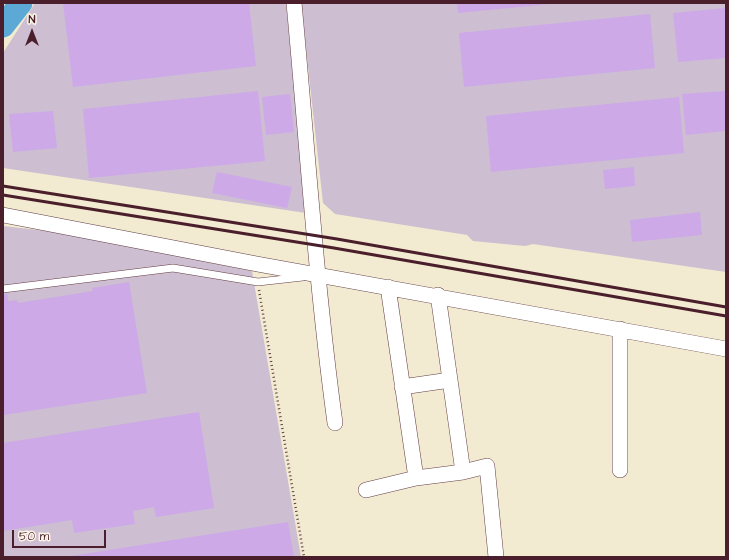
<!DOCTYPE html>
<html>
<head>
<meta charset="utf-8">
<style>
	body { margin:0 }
	#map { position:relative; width:729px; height:560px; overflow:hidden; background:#f2ebd1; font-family:"Architects Daughter",sans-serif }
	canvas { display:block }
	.frame { position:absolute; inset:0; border:4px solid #4a1f2b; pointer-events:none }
	.north { position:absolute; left:12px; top:12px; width:40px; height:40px; -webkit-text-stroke:3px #fcf5e5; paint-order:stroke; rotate:0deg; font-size:11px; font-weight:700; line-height:16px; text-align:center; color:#4a1f2b }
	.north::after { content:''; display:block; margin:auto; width:14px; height:18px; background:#4a1f2b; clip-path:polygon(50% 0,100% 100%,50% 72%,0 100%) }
	.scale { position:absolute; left:12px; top:530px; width:94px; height:18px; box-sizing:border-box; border:2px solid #4a1f2b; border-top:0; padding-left:5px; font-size:12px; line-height:14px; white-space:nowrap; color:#4a1f2b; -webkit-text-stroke:3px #fcf5e5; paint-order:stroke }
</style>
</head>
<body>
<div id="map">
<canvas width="729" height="560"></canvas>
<div class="frame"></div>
<div class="north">N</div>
<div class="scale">50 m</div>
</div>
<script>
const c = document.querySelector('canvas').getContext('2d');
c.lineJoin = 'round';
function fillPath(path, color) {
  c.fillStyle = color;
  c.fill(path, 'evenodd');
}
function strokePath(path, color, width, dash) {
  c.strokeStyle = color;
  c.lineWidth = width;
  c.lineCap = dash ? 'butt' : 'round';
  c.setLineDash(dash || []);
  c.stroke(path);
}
fillPath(new Path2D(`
	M35,3H286L306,213L3,168V53Z
	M301,3H726V272L533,244L525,246L473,241L467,235L335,214L323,203Z
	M3,226L73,234L252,271L301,557H3Z`), '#cdbed2');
strokePath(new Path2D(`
	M3,26L21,3`), '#5da9d5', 23);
fillPath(new Path2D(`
	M63,3H249L256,66L73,87Z
	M457,3H550V4L458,13Z
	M726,8V58L678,62L673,13Z
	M650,14L655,68L464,87L459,33Z
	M258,91L265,161L89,178L83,109Z
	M726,91V131L686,135L682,94Z
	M290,94L294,132L266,135L262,97Z
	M679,97L684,153L491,172L486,116Z
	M53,111L57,148L13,152L9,114Z
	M634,167L635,186L605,189L603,170Z
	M217,172L292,187L287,208L212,193Z
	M700,212L702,235L632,242L630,220Z
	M129,282L147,393L3,415V295L7,294L8,301L17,300L18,303L93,291L92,288Z
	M199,412L214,508L156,517L154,507L133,511L135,524L74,533L72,520L3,531V443Z
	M288,522L294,557H71V556Z`), '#cda9e8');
const service = new Path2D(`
	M3,289L173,268L258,282L303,277`);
const minor = new Path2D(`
	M294,3C307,143 316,284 335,423
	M3,215L257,264L726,349
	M388,287L416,478
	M438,295L463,472L487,466L496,557
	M620,329V470
	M402,387L450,380
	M366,490L416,478L463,472`);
strokePath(service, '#633e44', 8);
strokePath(minor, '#633e44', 16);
strokePath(new Path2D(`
	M259,290L304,557`), '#633e44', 2.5, [1, 3]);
strokePath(service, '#fff', 7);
strokePath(minor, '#fff', 15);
strokePath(new Path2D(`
	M3,186L337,239L726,307
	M3,195L334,248L726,316`), '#4a1f2b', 3);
</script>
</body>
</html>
